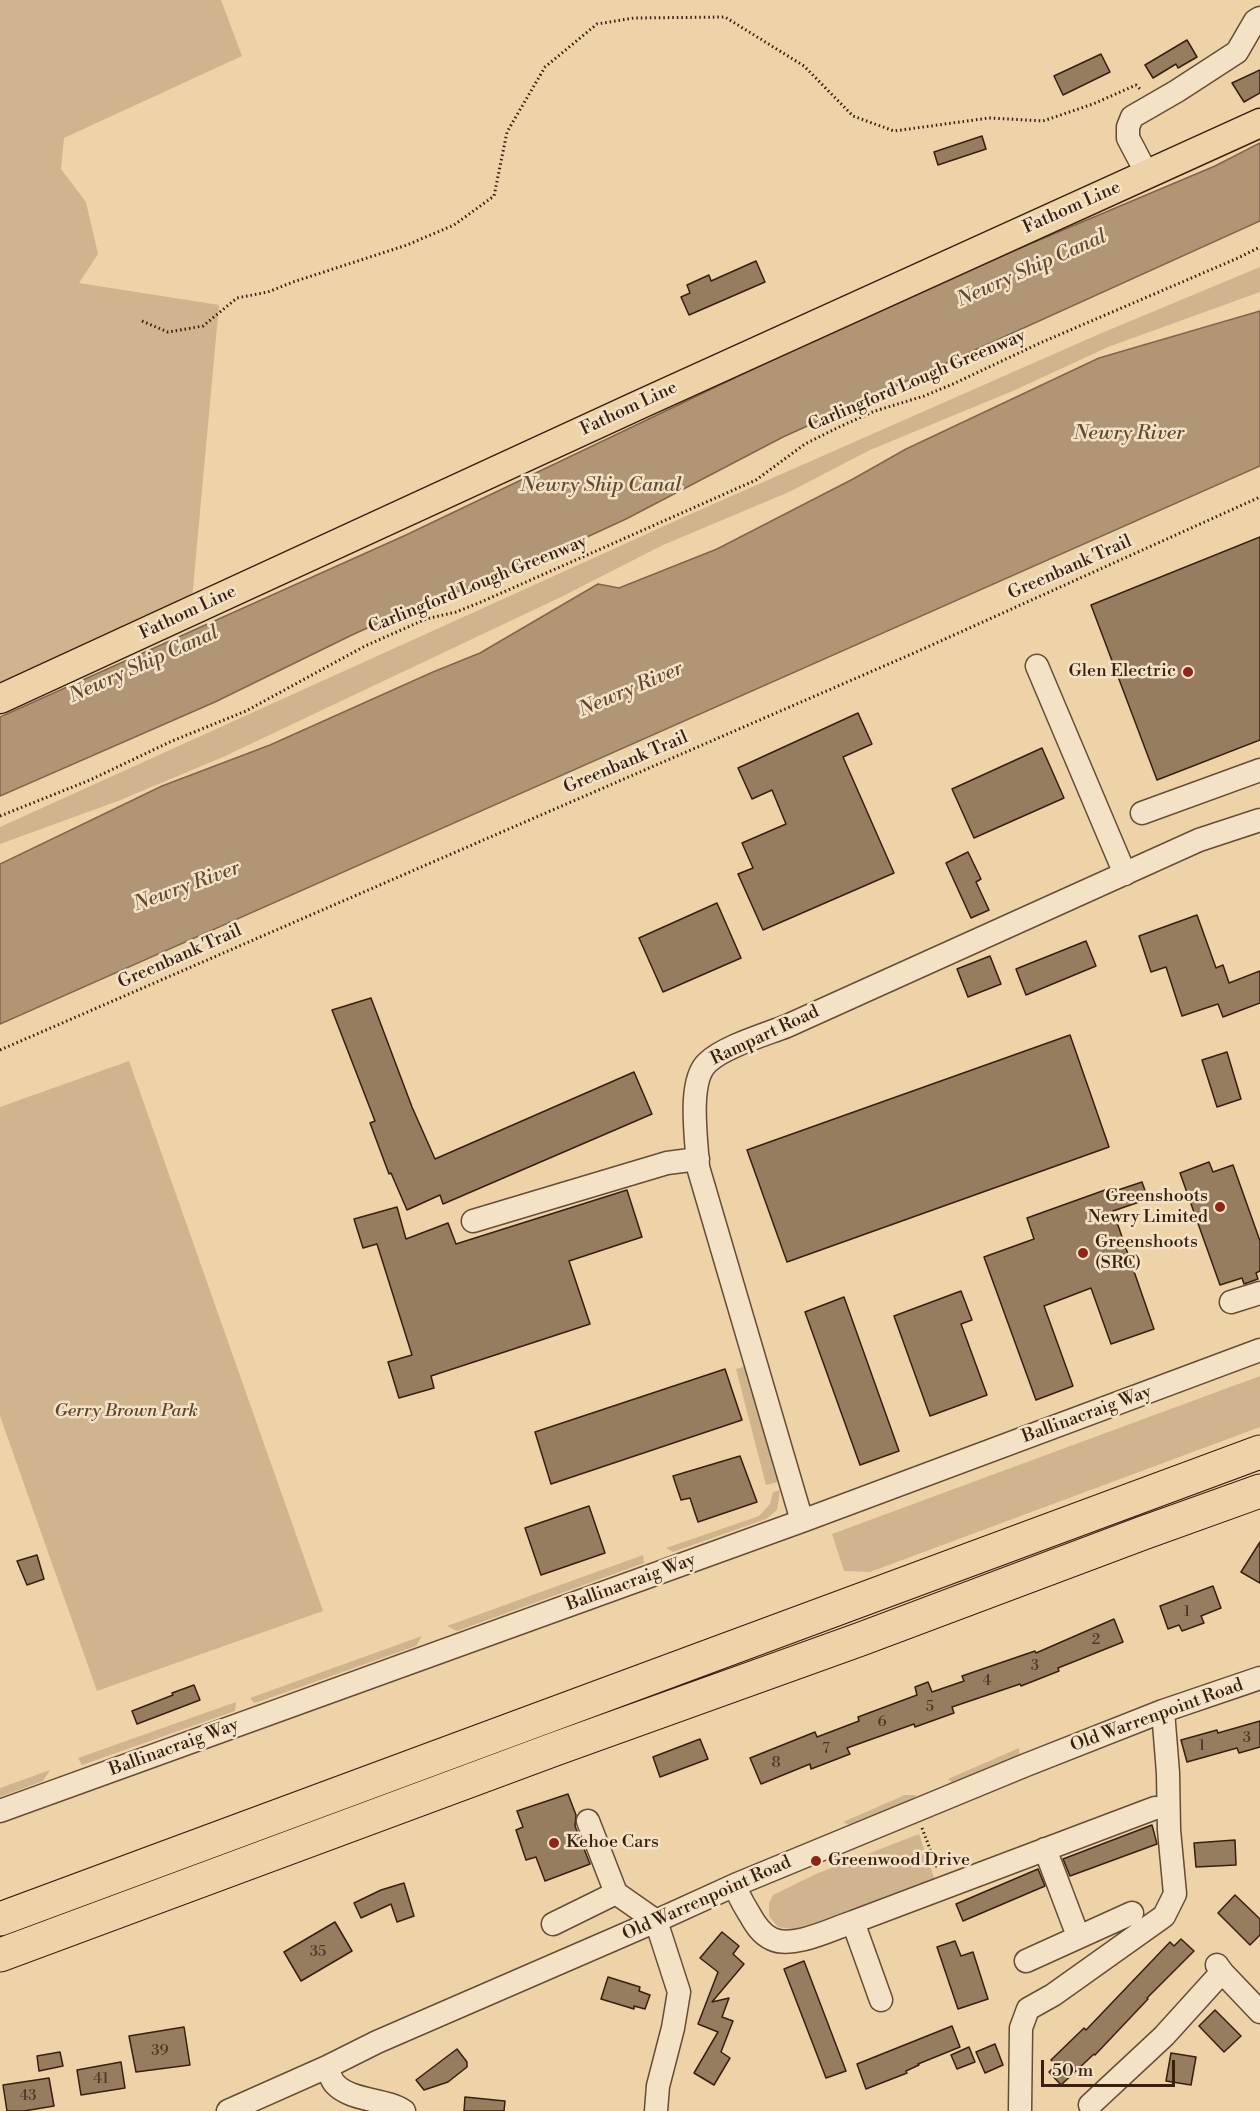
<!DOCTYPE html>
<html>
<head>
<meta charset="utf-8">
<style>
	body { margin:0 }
	#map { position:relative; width:1260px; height:2111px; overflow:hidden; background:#eed3a8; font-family:"Libre Bodoni",serif }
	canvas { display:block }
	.scale { position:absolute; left:1041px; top:2060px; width:134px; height:27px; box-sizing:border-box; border:3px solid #381f0f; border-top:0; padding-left:8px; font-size:18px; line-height:21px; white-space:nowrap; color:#381f0f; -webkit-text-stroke:4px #f4e2c6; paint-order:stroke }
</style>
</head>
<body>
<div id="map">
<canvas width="1260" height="2111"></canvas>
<div class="scale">50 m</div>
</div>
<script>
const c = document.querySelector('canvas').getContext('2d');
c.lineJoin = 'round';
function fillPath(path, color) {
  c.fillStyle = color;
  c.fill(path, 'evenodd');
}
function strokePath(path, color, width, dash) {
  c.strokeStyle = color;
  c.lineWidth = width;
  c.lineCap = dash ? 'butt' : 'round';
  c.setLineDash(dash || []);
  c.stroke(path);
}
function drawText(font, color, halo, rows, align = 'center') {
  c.font = font + ' "Libre Bodoni",serif';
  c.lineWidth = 5;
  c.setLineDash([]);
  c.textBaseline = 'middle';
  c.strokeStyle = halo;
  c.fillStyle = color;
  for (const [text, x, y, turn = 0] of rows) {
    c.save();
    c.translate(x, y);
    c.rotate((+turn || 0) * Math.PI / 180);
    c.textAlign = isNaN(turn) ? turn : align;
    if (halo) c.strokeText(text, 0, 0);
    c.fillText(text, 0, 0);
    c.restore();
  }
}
fillPath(new Path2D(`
	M0,0H221L242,56L64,138L61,169L86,202L98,254L79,283L219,305L192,599L0,684Z
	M1260,267V292L1108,347L1015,390L870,450L789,492L663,545L561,597L223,757L118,801L0,844V827L684,517L1097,335Z
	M129,1061L323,1611L97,1691L0,1416V1107Z
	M746,1366L778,1482L766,1485L736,1369Z
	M1260,1376V1427L870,1572L844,1571L832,1534Z
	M780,1490L777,1510L766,1519L673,1552L666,1548L759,1516L770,1504L773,1492Z
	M643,1555L644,1563L457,1631L447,1626Z
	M422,1636L416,1646L264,1700L254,1703L250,1698Z
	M236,1702L235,1711L82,1765L78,1758Z
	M1019,1748L1020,1757L954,1784L948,1779Z
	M50,1770L43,1781L0,1797V1788Z
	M905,1795H916L913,1801L852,1826L843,1822Z
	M919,1834L936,1883L798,1930L778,1927L769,1916V1903L773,1895L816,1874Z`), '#cfb48e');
const water = new Path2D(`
	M1260,143V221L783,437L626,519L496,579L428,601L354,634L215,702L0,796V717L406,535L904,297L1215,166Z
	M1260,311V466L0,1024V864L162,786L270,745L433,672L480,653L598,584L619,588L717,549L853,479L906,449L1099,358Z`);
fillPath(water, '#b09674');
strokePath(water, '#80664c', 1.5);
const building = new Path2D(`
	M1187,40L1197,57L1178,68L1176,64L1153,78L1145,65Z
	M1101,54L1110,72L1063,95L1054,76Z
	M1260,70V93L1244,102L1232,83Z
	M982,136L986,149L938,165L934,152Z
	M756,261L765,282L689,315L681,297L690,293L687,285L709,275L711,281Z
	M1260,537V740L1157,780L1091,605Z
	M858,713L872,744L843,757L894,873L763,930L738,874L753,868L742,843L786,824L772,790L752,799L738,768Z
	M1042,748L1064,798L974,838L952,789Z
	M968,852L981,879L976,882L989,910L971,918L946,863Z
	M717,903L741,958L663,992L639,938Z
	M1197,915L1216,968L1223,965L1229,983L1260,971V1003L1223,1017L1218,1004L1182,1016L1166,967L1151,972L1139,936Z
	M1086,941L1096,966L1026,995L1016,969Z
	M990,956L1001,984L968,997L957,969Z
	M371,998L412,1107L435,1159L634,1072L652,1114L443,1204L440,1195L407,1210L391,1173L389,1174L370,1123L375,1121L332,1010Z
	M1070,1035L1109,1147L787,1262L747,1150Z
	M1227,1052L1241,1099L1217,1107L1202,1060Z
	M1209,1162L1213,1172L1233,1165L1260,1241V1271L1256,1273L1258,1279L1244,1284L1242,1278L1220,1285L1180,1173Z
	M1142,1182L1148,1199L1113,1211L1154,1329L1111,1344L1091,1288L1044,1306L1073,1386L1036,1400L984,1257L1034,1239L1027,1218L1105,1190L1106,1194Z
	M627,1190L642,1237L569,1261L590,1324L431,1376L434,1388L399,1398L388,1362L412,1355L377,1244L363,1248L354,1219L397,1207L406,1239L448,1223L456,1244Z
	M961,1291L972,1320L961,1324L987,1395L930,1416L894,1316Z
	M844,1297L899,1451L860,1465L805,1312Z
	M725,1369L742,1420L551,1484L535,1432Z
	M740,1456L757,1502L698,1522L690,1498L681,1500L673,1476Z
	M589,1506L605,1553L541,1575L525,1528Z
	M1260,1542V1583L1241,1572Z
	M37,1555L44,1579L27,1585L17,1561Z
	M1213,1586L1221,1608L1201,1616L1204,1623L1182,1631L1179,1625L1168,1629L1160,1606Z
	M1114,1619L1123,1642L1058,1668L1059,1671L1021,1686L1020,1684L952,1707L954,1713L915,1727L914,1724L847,1748L850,1754L811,1769L810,1764L761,1784L750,1758L815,1732L817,1737L859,1721L858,1717L917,1695L915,1687L928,1682L932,1692L964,1681L962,1676L1035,1651L1036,1653Z
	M194,1685L200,1700L137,1724L132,1711L173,1695L172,1693Z
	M1260,1721V1747L1239,1753L1237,1748L1187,1762L1181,1740L1217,1730L1218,1733Z
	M700,1739L708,1759L660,1777L653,1757Z
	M568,1794L576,1815L575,1826L590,1864L545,1881L536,1857L526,1860L516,1830L523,1827L517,1811Z
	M1152,1825L1157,1844L1070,1876L1063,1859Z
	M1235,1840L1236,1865L1196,1867L1194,1843Z
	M1038,1869L1045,1886L963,1921L956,1904Z
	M404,1883L414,1916L397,1922L391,1904L361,1918L354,1903L381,1890Z
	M1235,1895L1260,1919V1935L1250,1945L1218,1913Z
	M335,1922L352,1951L301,1981L284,1952Z
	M722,1932L739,1946L733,1954L744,1964L712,2002L729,1998L722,2017L733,2021L721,2052L730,2058L714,2085L694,2073L718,2032L698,2024L718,1972L700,1958Z
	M1181,1939L1194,1951L1147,1998L1148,1999L1095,2055L1094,2054L1061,2085L1049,2072L1056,2065L1051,2060L1084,2028L1086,2030L1170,1942L1174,1946Z
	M955,1941L961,1956L973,1952L988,1999L958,2009L937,1947Z
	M804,1961L846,2071L826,2078L784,1969Z
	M608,1977L640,1987L639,1991L650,1995L645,2009L634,2006V2009L601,1999Z
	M1215,2010L1241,2036L1224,2052L1199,2026Z
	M952,2026L960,2047L918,2064L919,2065L906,2071L907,2073L866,2089L857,2064Z
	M184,2027L190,2065L136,2072L129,2036Z
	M995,2044L1003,2065L985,2073L976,2052Z
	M969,2047L975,2062L957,2069L951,2055Z
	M457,2049L467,2062V2067L448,2082L424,2090L416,2080Z
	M60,2052L63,2066L39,2071L37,2056Z
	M1171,2053L1196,2057L1191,2085L1166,2081Z
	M121,2062L125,2088L81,2095L77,2070Z
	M49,2078L54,2106L24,2111H7L3,2085Z
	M465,2097L505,2101L504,2111H464Z`);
fillPath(building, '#977d5f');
strokePath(building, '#381f0f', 1.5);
const minor = new Path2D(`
	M1147,174L1128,138V127L1132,117L1177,91L1237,52L1255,21L1260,18
	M1037,666L1125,874
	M1142,813L1260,770
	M473,1221L667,1163L698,1159
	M1231,1302L1260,1293
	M802,1521L698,1167C697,1142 687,1082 707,1063C723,1047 764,1035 787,1026L1199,840L1260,820
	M0,1811L802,1521L1260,1350
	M588,1821L616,1893L656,1921L679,1992L673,2028L658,2086L656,2111
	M1045,1849L1078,1936
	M735,1885C738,1896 744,1905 750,1915C755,1924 761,1934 772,1939C793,1949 832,1929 853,1922L1155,1808
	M853,1922L881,2000
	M553,1924L616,1893
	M1026,1961L1132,1913
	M1217,1965L1222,1972L1260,2012
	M327,2067C329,2072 331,2080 335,2084C352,2102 385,2098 404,2111
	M1090,2105L1164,2036L1222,1972
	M228,2111L327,2067L377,2042L656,1921L735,1885L1026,1765L1163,1711L1260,1678
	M1020,2111L1021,2028L1028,2009L1053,1995L1164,1916L1175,1894L1169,1830L1168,1773L1163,1711`);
const major = new Path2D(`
	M0,699L643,403L1260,123`);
const highway = new Path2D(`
	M0,1919L1260,1452
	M0,1955L555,1749L861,1639L1143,1533L1260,1491`);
strokePath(minor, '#664c35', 25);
strokePath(major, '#381f0f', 31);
strokePath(highway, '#381f0f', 35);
strokePath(new Path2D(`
	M142,321L168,332L203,326L237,298L268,292L293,282L407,245L454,225L494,196L507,132L545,67L597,24L634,18L725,17L804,66L853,116L894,131L989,118L1043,121L1093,104L1136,85L1140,89
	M0,816L90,780L172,741L246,711L365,646L426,619L456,612L481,602L756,480L805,444L839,427L875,411L924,396L953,384L1040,343L1238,258L1260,247
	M0,1050L914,653L1260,497
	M922,1828L938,1870`), '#381f0f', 3, [1.5, 3]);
strokePath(minor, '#f4e2c6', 22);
strokePath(major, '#eed3a8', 28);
strokePath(highway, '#eed3a8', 33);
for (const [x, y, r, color] of [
	[1188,672,6,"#8f2418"],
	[1220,1207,6,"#8f2418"],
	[1083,1253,6,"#8f2418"],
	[554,1843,6,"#8f2418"],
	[816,1861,6,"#8f2418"]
]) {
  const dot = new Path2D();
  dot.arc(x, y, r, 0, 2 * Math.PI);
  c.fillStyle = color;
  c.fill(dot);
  strokePath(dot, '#f4e2c6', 2);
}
drawText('15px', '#503623', null, [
	["1",1187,1612],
	["2",1096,1640],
	["3",1035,1666],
	["4",987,1681],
	["5",930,1707],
	["6",882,1722],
	["3",1247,1738],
	["1",1202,1746],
	["7",826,1749],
	["8",776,1763],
	["35",318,1952],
	["39",160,2051],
	["41",101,2079],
	["43",28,2096]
]);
drawText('18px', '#381f0f', '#f4e2c6', [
	["Fathom Line",1072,208,-24],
	["Carlingford Lough Greenway",917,381,-23],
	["Fathom Line",629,409,-25],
	["Greenbank Trail",1070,568,-24],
	["Carlingford Lough Greenway",478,585,-22],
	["Fathom Line",188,613,-25],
	["Greenbank Trail",626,763,-23],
	["Greenbank Trail",180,957,-24],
	["Rampart Road",765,1036,-25],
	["Ballinacraig Way",1087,1415,-20],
	["Ballinacraig Way",631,1583,-20],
	["Old Warrenpoint Road",1157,1716,-20],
	["Ballinacraig Way",174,1748,-20],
	["Old Warrenpoint Road",707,1899,-24]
]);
drawText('18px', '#381f0f', '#f4e2c6', [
	["Glen Electric",1176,672,"right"],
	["Greenshoots",1208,1197,"right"],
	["Newry Limited",1208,1218,"right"],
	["Greenshoots",1095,1243],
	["(SRC)",1095,1264],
	["Kehoe Cars",566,1843],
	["Greenwood Drive",828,1861]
], 'left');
drawText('italic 18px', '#5e442f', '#f4e2c6', [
	["Gerry Brown Park",126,1412]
]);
drawText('italic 20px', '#624932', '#f4e2c6', [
	["Newry Ship Canal",1032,269,-24],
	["Newry River",1129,434],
	["Newry Ship Canal",601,486],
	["Newry Ship Canal",144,665,-24],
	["Newry River",631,690,-23],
	["Newry River",187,887,-20]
]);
</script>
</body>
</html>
